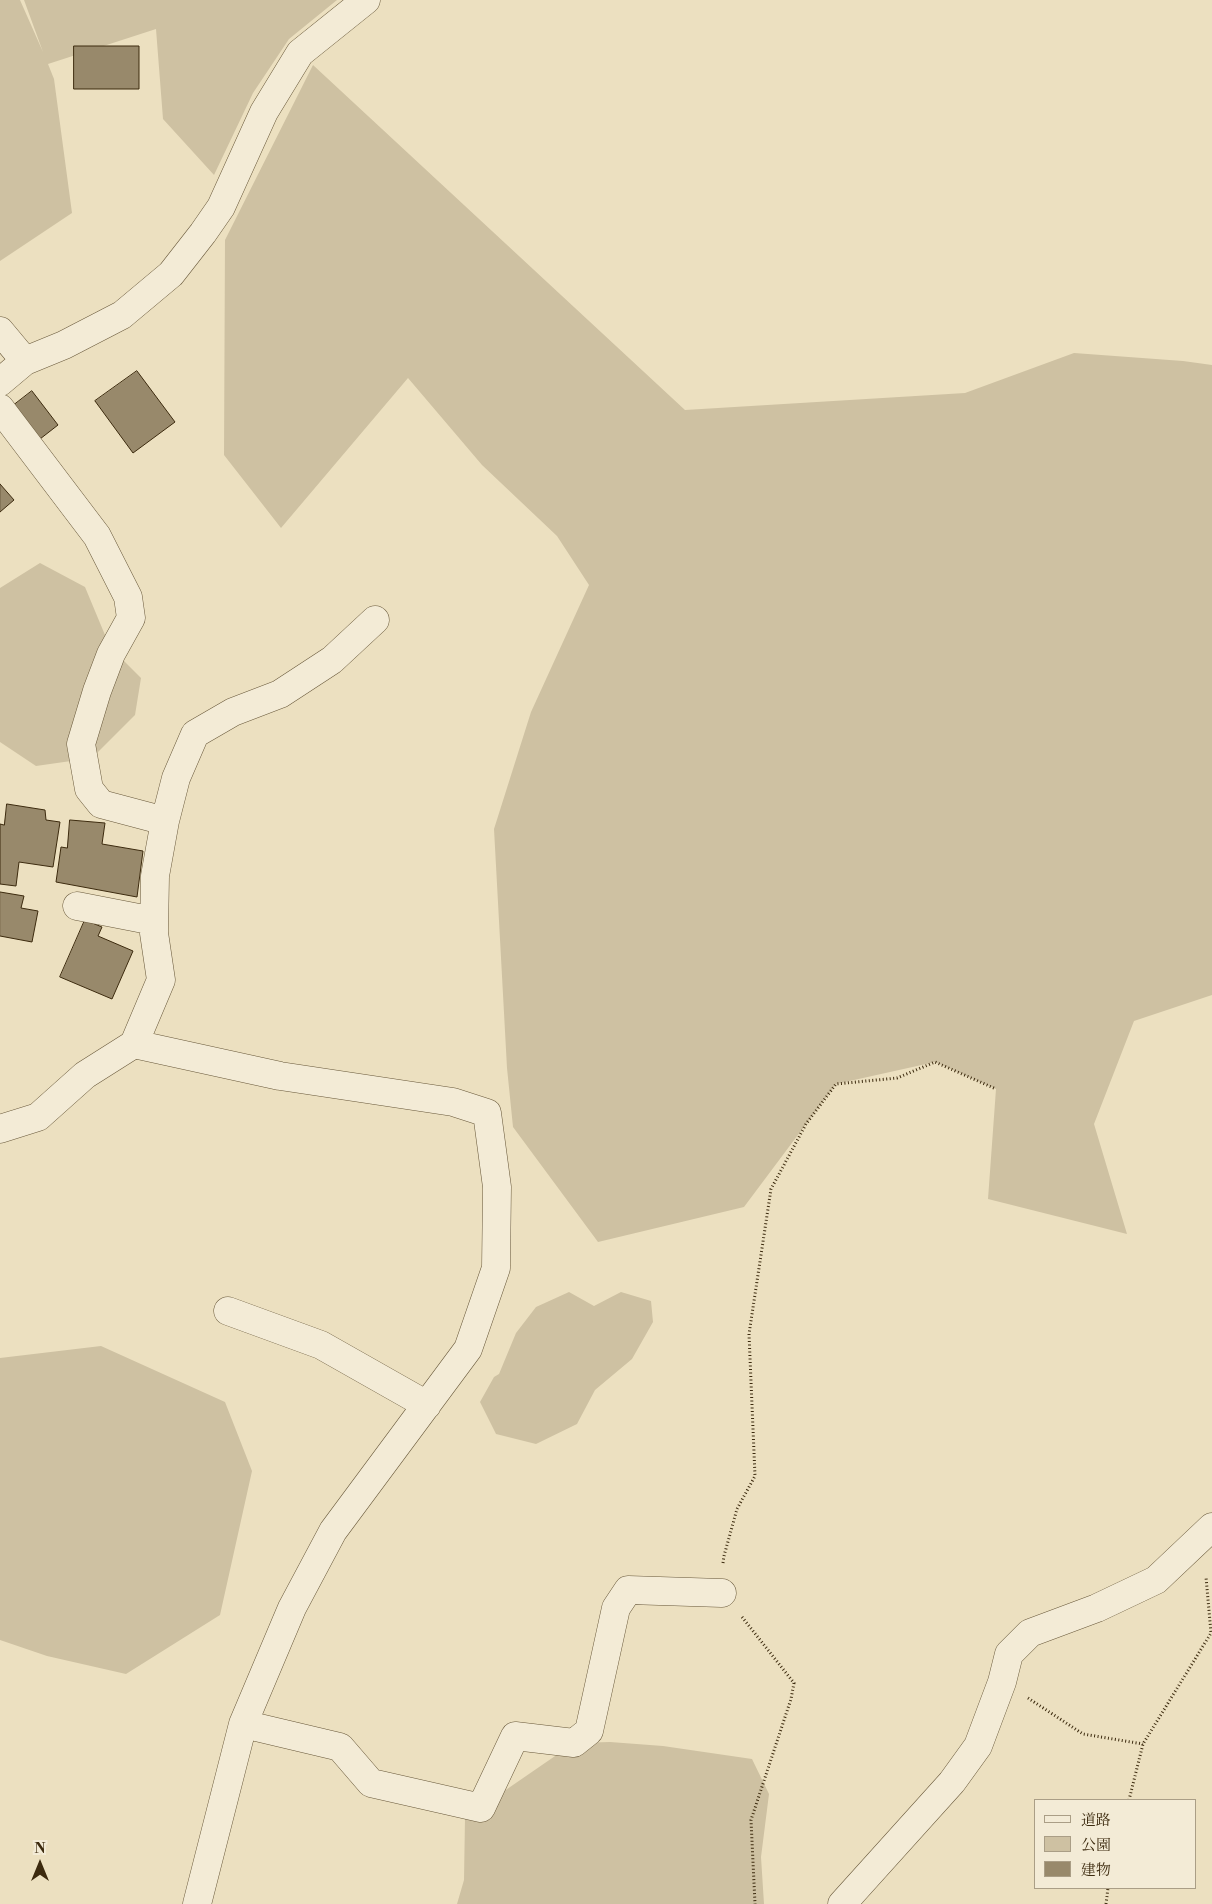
<!DOCTYPE html>
<html>
<head>
<meta charset="utf-8">
<style>
	body { margin:0 }
	#map { position:relative; width:1212px; height:1904px; overflow:hidden; background:#ece0c0; font-family:"Libre Bodoni","Noto Serif JP",serif }
	canvas { display:block }
	.legend { position:absolute; left:1034px; top:1799px; width:162px; height:90px; box-sizing:border-box; background:#f3ebd6; border:1px solid #aa9e86; margin:0; padding:6px 9px; list-style:none; font-size:15px; color:#3c2a0e }
	.legend li { display:flex; align-items:center; gap:10px; height:25px }
	.legend b { width:25px; border:1px solid #aa9e86 }
	.north { position:absolute; left:15px; top:1839px; width:50px; height:50px; -webkit-text-stroke:4px #f3ebd6; paint-order:stroke; rotate:0deg; font-size:14px; font-weight:700; line-height:20px; text-align:center; color:#3c2a0e }
	.north::after { content:''; display:block; margin:auto; width:18px; height:22px; background:#3c2a0e; clip-path:polygon(50% 0,100% 100%,50% 72%,0 100%) }
</style>
</head>
<body>
<div id="map">
<canvas width="1212" height="1904"></canvas>
<ul class="legend">
<li><b style="height:6px;background:#f3ebd6"></b>道路</li>
<li><b style="height:14px;background:#cec1a2"></b>公園</li>
<li><b style="height:14px;background:#98896b"></b>建物</li>
</ul>
<div class="north">N</div>
</div>
<script>
const c = document.querySelector('canvas').getContext('2d');
c.lineJoin = 'round';
function fillPath(path, color) {
  c.fillStyle = color;
  c.fill(path, 'evenodd');
}
function strokePath(path, color, width, dash) {
  c.strokeStyle = color;
  c.lineWidth = width;
  c.lineCap = dash ? 'butt' : 'round';
  c.setLineDash(dash || []);
  c.stroke(path);
}
fillPath(new Path2D(`
	M0,0H20L43,52L24,0H337L289,39L253,93L214,175L163,119L156,29L48,64L54,79L72,213L0,261Z
	M313,65L685,410L965,393L1074,353L1183,361L1212,365V995L1134,1021L1094,1124L1127,1234L988,1199L996,1089L935,1062L836,1084L744,1207L598,1242L513,1127L507,1068L494,829L531,712L589,585L557,536L482,465L408,378L281,528L224,455L225,240Z
	M40,563L85,587L110,647L141,678L135,715L92,758L36,766L0,742V588Z
	M569,1292L594,1306L621,1292L651,1301L653,1322L632,1359L595,1390L577,1424L536,1444L496,1434L480,1402L494,1377L499,1374L516,1333L536,1307Z
	M101,1346L225,1402L252,1471L220,1615L126,1674L47,1656L0,1640V1358Z
	M610,1742L663,1746L752,1759L769,1794L761,1857L764,1904H457L464,1880L465,1818L574,1743Z`), '#cec1a2');
const building = new Path2D(`
	M74,46H139V89H74Z
	M137,371L175,422L133,453L95,401Z
	M32,391L58,425L40,439L14,405Z
	M0,484L14,500L0,512Z
	M7,804L45,810L46,820L60,822L53,867L19,862L16,886L0,884V824L4,825Z
	M70,820L105,823L102,844L143,851L137,897L56,882L61,847L67,848Z
	M0,892L24,896L21,908L38,911L32,942L0,936Z
	M85,920L102,927L98,936L133,951L112,999L60,977Z`);
fillPath(building, '#98896b');
strokePath(building, '#3c2a0e', 1);
const minor = new Path2D(`
	M0,331L25,361
	M0,382L25,361L64,345L122,315L171,274L203,233L221,207L264,112L300,53L366,0
	M0,408L97,536L128,597L131,618L111,654L97,691L81,744L89,789L101,804L165,821L176,778L195,734L233,712L280,694L332,660L375,620
	M77,906L154,921
	M134,1044L161,980L154,933L155,876L165,821
	M0,1129L38,1117L85,1075L134,1044L280,1076L453,1102L487,1113L497,1187L496,1268L468,1349L333,1531L292,1608L243,1724L197,1904
	M228,1311L321,1345L427,1405
	M243,1724L340,1747L371,1783L481,1808L515,1736L574,1743L589,1731L616,1608L628,1590L722,1593
	M842,1904L952,1782L978,1746L1002,1682L1009,1654L1030,1633L1097,1608L1156,1580L1212,1527`);
strokePath(minor, '#68583a', 29);
strokePath(new Path2D(`
	M723,1563L724,1556L737,1509L755,1476L749,1334L771,1189L806,1124L836,1084L897,1078L935,1062L996,1089
	M742,1617L794,1683L791,1699L751,1820L755,1904
	M1028,1698L1083,1734L1143,1744
	M1129,1800L1143,1744L1211,1633L1206,1577
	M1106,1904L1108,1888`), '#3c2a0e', 3, [1, 2.5]);
strokePath(minor, '#f3ebd6', 28);
</script>
</body>
</html>
